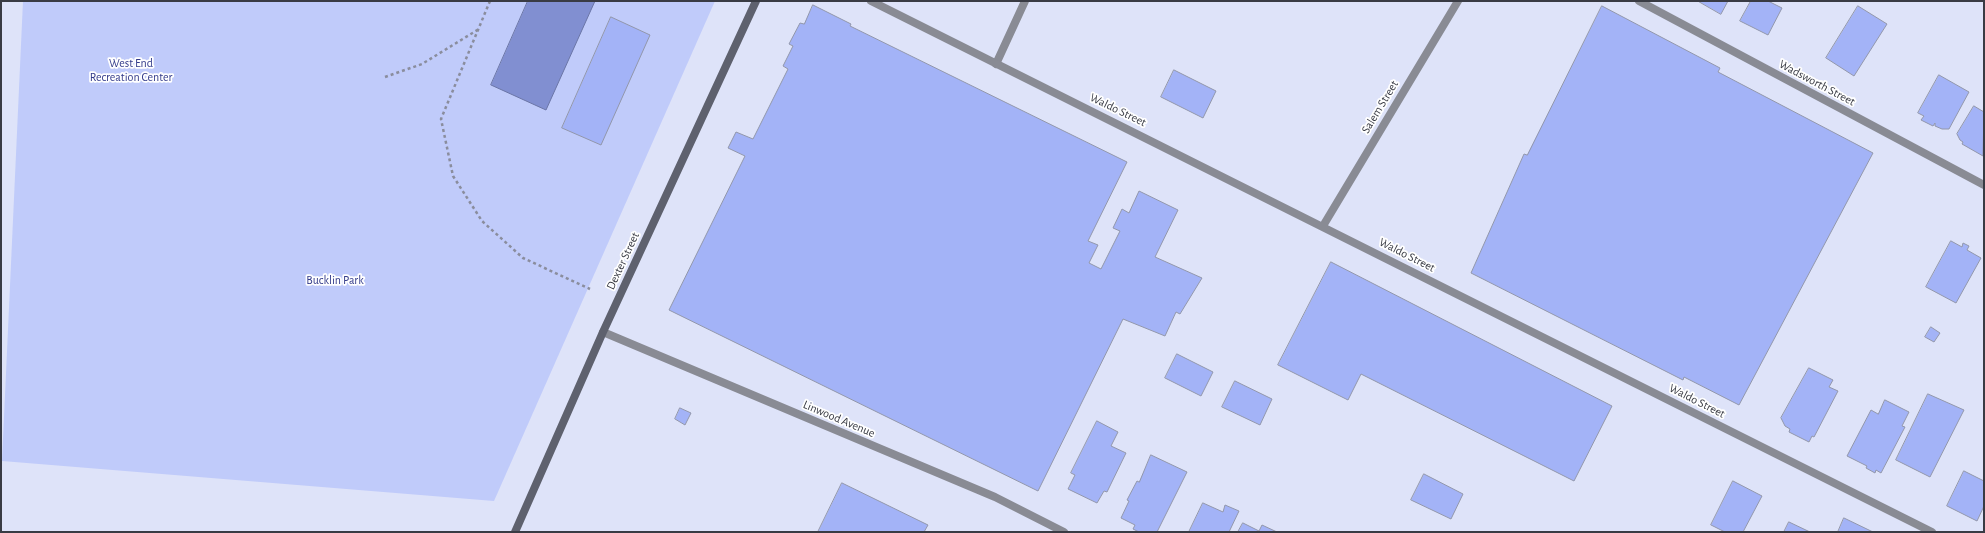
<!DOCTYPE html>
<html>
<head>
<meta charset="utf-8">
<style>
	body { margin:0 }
	#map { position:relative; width:1985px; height:533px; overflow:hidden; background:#dee3f9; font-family:"Alegreya Sans",sans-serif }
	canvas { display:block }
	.frame { position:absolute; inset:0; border:2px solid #393b44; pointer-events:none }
</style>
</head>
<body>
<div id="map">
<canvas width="1985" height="533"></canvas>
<div class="frame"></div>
</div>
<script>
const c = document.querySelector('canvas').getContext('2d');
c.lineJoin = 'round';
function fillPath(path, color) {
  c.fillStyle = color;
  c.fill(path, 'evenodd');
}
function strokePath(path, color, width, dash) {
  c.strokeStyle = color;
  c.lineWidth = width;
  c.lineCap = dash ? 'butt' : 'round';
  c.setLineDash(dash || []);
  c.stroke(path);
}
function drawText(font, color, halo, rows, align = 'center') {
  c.font = font + ' "Alegreya Sans",sans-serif';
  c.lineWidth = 3.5;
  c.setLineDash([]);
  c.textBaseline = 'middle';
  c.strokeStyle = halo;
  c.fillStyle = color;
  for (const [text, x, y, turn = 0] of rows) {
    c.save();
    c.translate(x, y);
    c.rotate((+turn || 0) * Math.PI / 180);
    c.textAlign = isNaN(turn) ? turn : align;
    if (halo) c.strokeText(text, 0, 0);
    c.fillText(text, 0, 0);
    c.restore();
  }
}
fillPath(new Path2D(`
	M23,1H715L494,501L2,461Z`), '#c0cbfa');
const water = new Path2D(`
	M528,1H595L546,110L491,85Z`);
fillPath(water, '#818fd1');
strokePath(water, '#6b76a7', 1);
const building = new Path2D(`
	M1698,1H1728L1721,14Z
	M1751,1H1768L1782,8L1768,35L1740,21Z
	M813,5L851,24L850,26L1127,162L1088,241L1098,245L1089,263L1101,269L1120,231L1113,228L1122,209L1129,213L1139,191L1178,210L1155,257L1202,278L1180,314L1176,312L1165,336L1123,319L1038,491L669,310L745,156L728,148L736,132L753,139L788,69L783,66L793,46L789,44L800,23L804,24Z
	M1602,6L1720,68L1718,72L1873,153L1739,405L1684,377L1683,380L1471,273L1524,154L1527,155Z
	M1858,6L1887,24L1854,76L1826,58Z
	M611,17L650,35L601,145L562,128Z
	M1174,70L1216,91L1203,118L1161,97Z
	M1939,75L1969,92L1949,129H1942L1935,126V123L1933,126L1921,120L1924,116L1918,113Z
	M1974,106L1984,112L1983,156L1962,144L1963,142L1960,140L1957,134Z
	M1951,241L1962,247L1963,243L1969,246L1967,250L1981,258L1956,303L1926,287Z
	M1331,262L1612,406L1574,481L1361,374L1348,400L1278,365Z
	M1931,327L1940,333L1934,342L1925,337Z
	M1177,354L1213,372L1201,396L1165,378Z
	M1809,368L1833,380L1829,387L1838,391L1814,437L1812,436L1809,442L1789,432L1790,429L1785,426L1781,418Z
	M1235,381L1272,399L1260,425L1222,407Z
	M1928,394L1964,410L1930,477L1896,460Z
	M1885,400L1909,412L1902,426L1905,427L1881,473L1876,470L1875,473L1866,468L1867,466L1847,456L1871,410L1878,414Z
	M680,408L691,413L685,425L675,419Z
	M1097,421L1118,432L1111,446L1126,453L1107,492L1104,491L1097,503L1068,489L1075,475L1071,473Z
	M1151,455L1187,472L1157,532H1139L1133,529L1135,525L1121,518L1129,501L1127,500L1137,481L1139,482Z
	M1964,471L1984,481V506L1977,521L1947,506Z
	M1424,474L1463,494L1451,519L1411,500Z
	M1733,481L1762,496L1743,532H1725L1711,525Z
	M842,483L928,525L924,532H818Z
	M1203,503L1223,512L1225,505L1239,511L1229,532H1189Z
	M1844,518L1873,532H1838Z
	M1789,522L1810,532H1784Z
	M1243,523L1259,531L1262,525L1277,532H1238Z`);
fillPath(building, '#a3b3f7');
strokePath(building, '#9297ab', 1);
strokePath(new Path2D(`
	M490,1L441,119L453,176L482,221L523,258L590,289
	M385,77L422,64L479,29`), '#8a8d9d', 2.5, [3, 3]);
strokePath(new Path2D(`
	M996,64L1025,1`), '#898b94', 8);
strokePath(new Path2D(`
	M871,1L1932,532
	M1639,1L1984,185
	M1323,226L1458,1
	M603,332L995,497L1064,532`), '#898b94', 8);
strokePath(new Path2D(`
	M515,532L603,332L756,1`), '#5e616e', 8);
drawText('12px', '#333b8a', '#fff', [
	["West End",131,63],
	["Recreation Center",131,77],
	["Bucklin Park",335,280]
]);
drawText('12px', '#393b44', '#fff', [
	["Wadsworth Street",1817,83,28],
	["Salem Street",1380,107,-59],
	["Waldo Street",1118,110,26],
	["Waldo Street",1407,255,27],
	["Dexter Street",623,261,-65],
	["Waldo Street",1697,401,27],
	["Linwood Avenue",839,419,23]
]);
</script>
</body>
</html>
